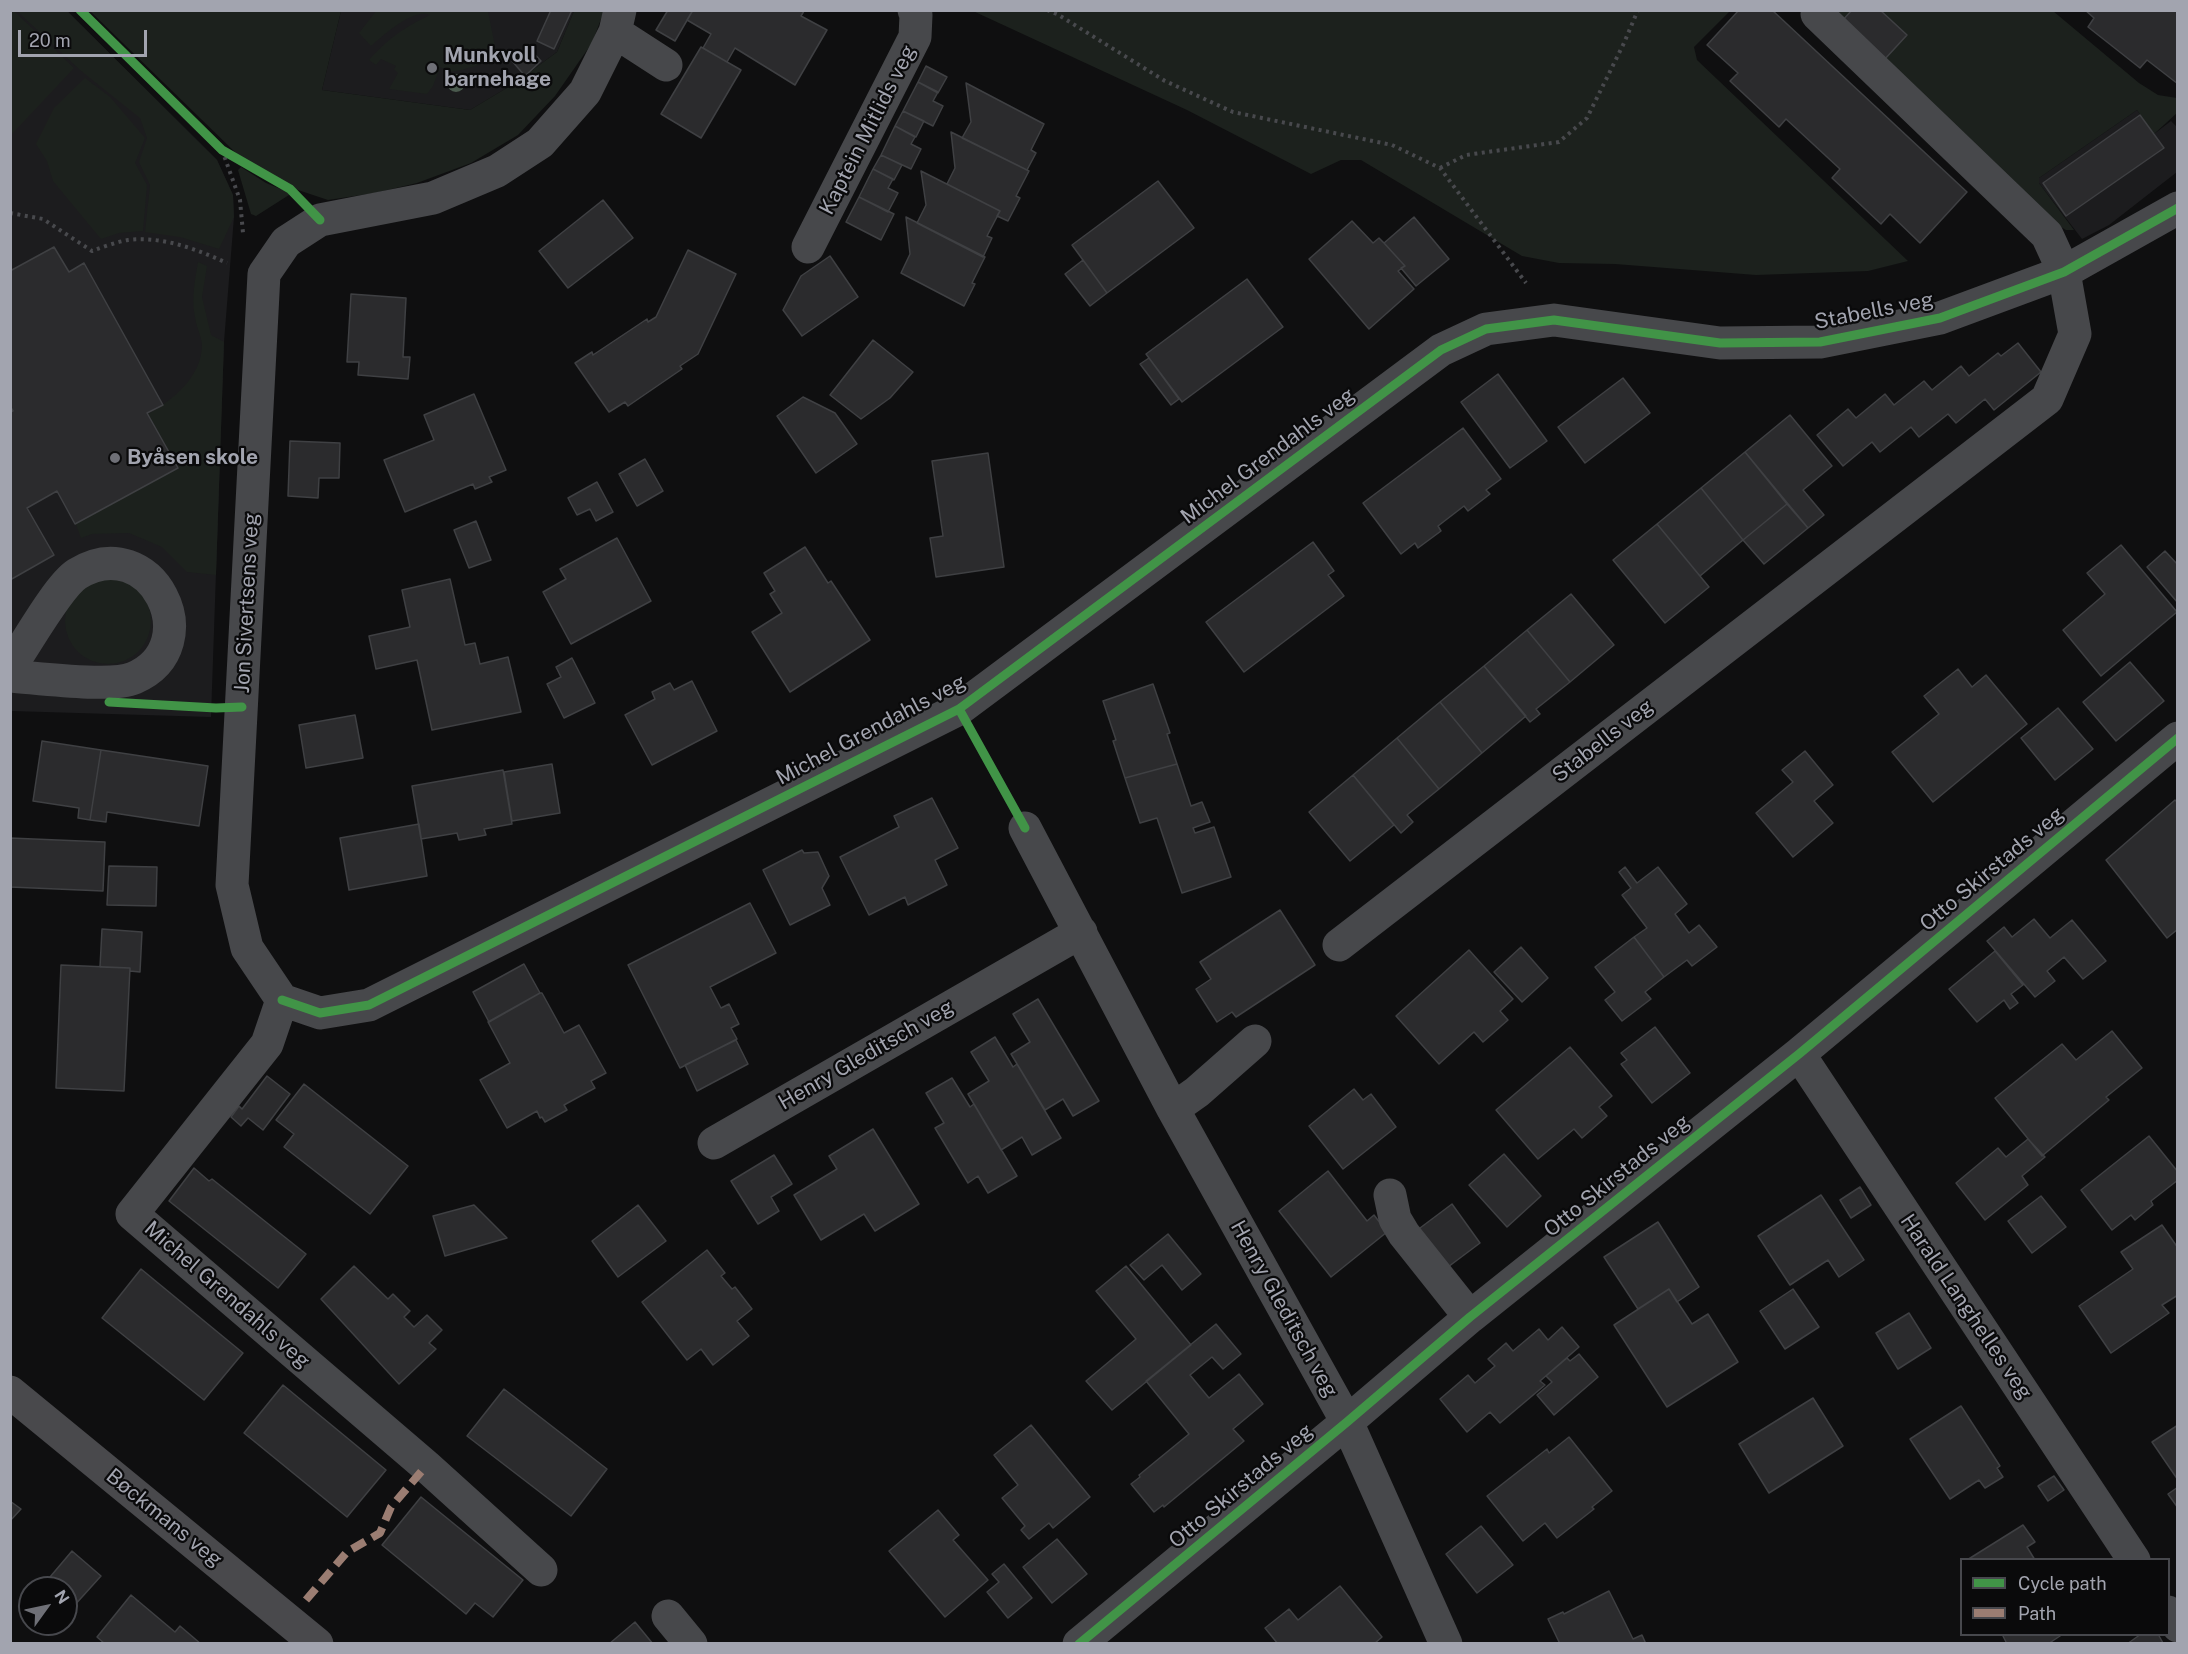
<!DOCTYPE html>
<html>
<head>
<meta charset="utf-8">
<style>
	body { margin:0 }
	#map { position:relative; width:2188px; height:1654px; overflow:hidden; background:#0f0f10; font-family:"Public Sans",sans-serif }
	canvas { display:block }
	.frame { position:absolute; inset:0; border:12px solid #a2a4af; pointer-events:none }
	.legend { position:absolute; left:1960px; top:1558px; width:210px; height:78px; box-sizing:border-box; background:#0a0a0b; border:2px solid #47484d; margin:0; padding:8px 10px; list-style:none; font-size:18px; color:#a2a4af }
	.legend li { display:flex; align-items:center; gap:12px; height:30px }
	.legend b { width:30px; border:2px solid #47484d }
	.north { position:absolute; left:18px; top:1576px; width:60px; height:60px; box-sizing:border-box; background:#0a0a0b; border:2px solid #47484d; border-radius:50%; rotate:57deg; font-size:16px; font-weight:700; line-height:24px; text-align:center; color:#a2a4af }
	.north::after { content:''; display:block; margin:auto; width:21px; height:27px; background:#6f7077; clip-path:polygon(50% 0,100% 100%,50% 72%,0 100%) }
	.scale { position:absolute; left:18px; top:30px; width:129px; height:27px; box-sizing:border-box; border:3px solid #a2a4af; border-top:0; padding-left:8px; font-size:18px; line-height:21px; white-space:nowrap; color:#a2a4af; -webkit-text-stroke:4px #0a0a0b; paint-order:stroke }
</style>
</head>
<body>
<div id="map">
<canvas width="2188" height="1654"></canvas>
<div class="frame"></div>
<ul class="legend">
<li><b style="height:8px;background:#419447"></b>Cycle path</li>
<li><b style="height:8px;background:#9b7d72"></b>Path</li>
</ul>
<div class="north">N</div>
<div class="scale">20 m</div>
</div>
<script>
const c = document.querySelector('canvas').getContext('2d');
c.lineJoin = 'round';
function fillPath(path, color) {
  c.fillStyle = color;
  c.fill(path, 'evenodd');
}
function strokePath(path, color, width, dash) {
  c.strokeStyle = color;
  c.lineWidth = width;
  c.lineCap = dash ? 'butt' : 'round';
  c.setLineDash(dash || []);
  c.stroke(path);
}
function drawText(font, color, halo, rows, align = 'center') {
  c.font = font + ' "Public Sans",sans-serif';
  c.lineWidth = 4.5;
  c.setLineDash([]);
  c.textBaseline = 'middle';
  c.strokeStyle = halo;
  c.fillStyle = color;
  for (const [text, x, y, turn = 0] of rows) {
    c.save();
    c.translate(x, y);
    c.rotate((+turn || 0) * Math.PI / 180);
    c.textAlign = isNaN(turn) ? turn : align;
    if (halo) c.strokeText(text, 0, 0);
    c.fillText(text, 0, 0);
    c.restore();
  }
}
fillPath(new Path2D(`
	M11,11H67L217,160L233,195L234,217L224,342L211,717L11,711Z
	M341,11H574L557,52L515,83L470,110L322,90Z
	M2137,110L2154,134L2171,121L2177,127V172L2109,225L2082,239L2039,183V178Z`), '#1c1c1e');
fillPath(new Path2D(`
	M13,10L74,68L11,135L10,11Z
	M377,10L488,11L497,56C489,62 459,73 449,71C446,70 443,68 440,67L433,86L427,94L389,89L398,73L394,69L396,66L381,59L376,65L369,60C389,38 403,28 430,15C413,8 384,35 371,46L359,33Z
	M17,11H67L217,160L233,195L234,217L219,249L180,237L145,232L150,185L139,162L147,138L140,118L80,70Z
	M90,11H341L322,90L470,110L515,83L557,52L574,11H604L592,43L555,96L518,135L471,163L417,183L375,193L328,200L298,190L239,156Z
	M973,11H1730L1694,47L1697,60L1908,261L1868,271L1756,275L1615,264L1559,263L1522,256L1361,160H1341L1311,174L1187,110Z
	M1825,11H2053L2139,83L2158,95L2177,98V113L2154,134L2137,110L2039,178V183L2074,230H2066L2056,224Z
	M85,78L110,97L145,138L135,163L147,185L143,231L119,233L101,239L53,181L47,161L36,144L54,108Z
	M241,167L266,183L288,192L289,195L256,216L251,214L238,170Z
	M198,262L207,266L202,297L211,335L224,342L216,575L187,572L162,547L129,533L92,534L81,538L76,524L179,468L148,414C173,400 202,377 202,344C201,336 196,326 195,317C191,299 195,280 198,262Z
	M65 621a43 43 0 1 1 86 0a43 43 0 1 1-86 0Z`), '#1c211d');
const building = new Path2D(`
	M551,10H572L554,49L537,41Z
	M668,10H693L675,41L656,30Z
	M693,10H803L804,11L801,16L827,30L795,85L735,48L727,62L703,48L711,34L687,20Z
	M1739,10H1772L1967,192L1920,243L1890,214L1881,224L1832,178L1840,169L1786,119L1779,127L1730,81L1738,73L1707,45Z
	M1852,10H1880L1907,35L1884,60L1842,21Z
	M2085,10H2178V84L2147,60L2140,68L2088,27L2094,18Z
	M528,47L541,61L525,76L512,61Z
	M701,47L741,70L701,138L661,114Z
	M926,66L947,77L938,93L918,82Z
	M918,82L938,92L933,101L943,106L933,126L903,111Z
	M966,83L1044,124L1031,150L1036,153L1027,170L962,138L971,122Z
	M903,111L924,121L916,137L895,126Z
	M2140,115L2164,148L2066,216L2043,183Z
	M895,126L915,137L911,144L921,149L911,169L881,155Z
	M951,132L1029,171L1016,196L1020,198L1008,221L997,216L1000,211L947,184L955,168Z
	M881,155L902,165L894,180L873,169Z
	M873,169L893,179L888,188L898,193L888,212L859,197Z
	M921,171L1000,211L987,236L992,238L983,257L917,223L926,205Z
	M1158,181L1194,228L1107,293L1072,245Z
	M859,197L894,214L881,240L846,222Z
	M603,200L633,238L568,288L539,251Z
	M906,217L985,257L972,283L975,284L964,306L901,273L910,254Z
	M1414,217L1449,259L1416,286L1401,268L1405,266L1384,243Z
	M1352,221L1373,243L1379,238L1384,243L1405,266L1398,271L1414,289L1369,329L1309,259Z
	M54,247L69,272L84,263L163,405L147,413L178,468L75,524L57,491L27,508L54,555L10,580V413L13,411L10,406V271Z
	M688,250L736,274L698,354L680,366L682,369L628,406L625,402L609,412L575,363L592,352L593,355L647,319L648,322L656,317Z
	M830,256L858,297L802,336L783,310L801,276Z
	M1083,260L1107,293L1090,306L1065,274Z
	M1247,279L1283,327L1182,402L1146,354Z
	M351,294L406,298L403,357H410L408,379L358,375L359,362H347Z
	M873,340L913,372L890,398L861,419L830,395Z
	M2018,343L2041,372L1994,410L1985,399L1956,423L1948,414L1919,437L1911,427L1880,452L1872,442L1843,466L1817,435L1848,409L1856,418L1885,394L1894,405L1924,381L1932,390L1961,366L1969,376L1998,353L2001,356Z
	M1149,358L1179,399L1171,405L1140,364Z
	M1498,374L1547,441L1510,468L1461,402Z
	M1623,378L1650,413L1585,463L1558,427Z
	M474,394L506,470L489,477L492,482L475,489L473,484L405,512L384,460L434,440L424,415Z
	M803,397L835,413L857,444L816,473L777,416Z
	M1790,415L1832,466L1803,490L1824,515L1808,528L1745,452Z
	M1463,428L1501,479L1486,490L1490,494L1468,511L1464,506L1438,526L1441,531L1418,548L1415,543L1401,554L1363,503Z
	M290,441L340,443L339,478H319L318,498L288,496Z
	M1745,452L1787,504L1743,540L1701,488Z
	M988,453L1004,567L936,577L930,538L943,536L932,461Z
	M645,459L663,491L637,506L619,474Z
	M597,482L613,512L596,521L590,509L577,515L568,498Z
	M1701,488L1743,540L1700,576L1657,524Z
	M1787,504L1808,528L1764,564L1743,540Z
	M476,521L491,560L469,568L454,530Z
	M1657,524L1709,587L1665,623L1613,560Z
	M617,538L651,601L571,644L543,592L566,579L560,569Z
	M1313,542L1334,571L1328,575L1344,596L1244,672L1206,622Z
	M2121,545L2177,612L2101,676L2063,630L2105,594L2087,573Z
	M805,547L828,583L831,581L870,640L790,692L752,632L782,613L770,594L775,591L764,573Z
	M2165,551L2178,565V603L2147,567Z
	M450,579L465,645L475,643L480,664L508,657L521,712L432,730L417,660L376,669L369,636L410,627L402,590Z
	M1571,594L1614,645L1570,682L1527,630Z
	M1527,630L1570,682L1536,709L1540,714L1530,722L1484,666Z
	M572,658L595,703L564,718L547,684L561,677L556,667Z
	M2130,662L2164,701L2116,741L2083,702Z
	M1484,666L1526,716L1482,753L1440,702Z
	M1958,669L1972,687L1986,675L2027,724L1933,802L1892,752L1939,714L1924,696Z
	M692,681L717,731L652,765L625,715L655,699L652,692L670,683L674,690Z
	M1153,684L1170,733L1167,734L1177,764L1125,778L1113,741L1116,740L1103,701Z
	M1440,702L1482,753L1439,789L1397,738Z
	M2058,708L2093,749L2055,780L2021,738Z
	M355,715L363,758L306,768L299,725Z
	M1397,738L1439,789L1407,815L1413,822L1401,833L1353,775Z
	M42,741L101,750L90,820L78,818L79,808L33,801Z
	M101,750L208,766L199,826L107,812L106,822L90,820Z
	M1805,751L1833,785L1814,801L1833,823L1793,857L1756,813L1793,782L1782,770Z
	M552,764L560,813L512,821L504,772Z
	M1177,764L1191,806L1202,802L1210,822L1193,828L1195,833L1214,827L1231,877L1182,893L1157,818L1140,823L1125,778Z
	M503,770L512,824L484,829L486,835L459,840L457,833L421,839L412,786Z
	M1353,775L1394,825L1350,861L1309,812Z
	M932,798L958,848L935,860L947,885L908,905L905,897L869,915L840,857L899,827L894,816Z
	M2175,800L2178,803V929L2167,938L2106,860Z
	M419,824L427,876L349,890L340,838Z
	M10,838L105,842L103,891L10,887Z
	M802,850L804,853L818,852L829,876L822,888L830,905L790,925L763,870Z
	M109,866L157,867L156,906L107,905Z
	M1625,867L1637,883L1658,867L1687,904L1675,914L1689,933L1699,925L1717,947L1692,966L1687,960L1664,977L1634,937L1647,928L1622,895L1631,888L1619,872Z
	M750,903L776,953L710,987L721,1008L729,1004L739,1024L731,1028L737,1039L680,1068L628,965Z
	M1280,910L1315,965L1236,1017L1232,1012L1217,1022L1196,989L1211,979L1200,962Z
	M2034,919L2050,938L2072,920L2106,961L2083,979L2064,957L2047,971L2055,981L2035,997L1987,941L2004,927L2012,937Z
	M102,929L142,932L140,972L130,971V968L100,967Z
	M1634,937L1664,977L1645,992L1651,999L1622,1021L1605,1000L1615,992L1595,967Z
	M1521,947L1548,978L1522,1002L1494,972Z
	M1469,950L1513,999L1500,1011L1508,1020L1483,1042L1474,1032L1439,1064L1396,1016Z
	M1995,951L2023,985L2011,994L2018,1003L2010,1009L2004,1000L1977,1022L1949,989Z
	M524,964L540,993L489,1022L473,992Z
	M61,965L130,968L124,1091L56,1088Z
	M540,993H542L564,1033L579,1025L606,1073L591,1081L595,1088L564,1105L567,1110L545,1122L542,1117L540,1118L537,1111L507,1128L480,1080L510,1063L488,1022Z
	M1038,999L1099,1101L1073,1116L1063,1099L1045,1110L1011,1054L1030,1042L1013,1014Z
	M1655,1027L1690,1073L1652,1103L1621,1064L1627,1060L1621,1053Z
	M2112,1031L2142,1068L2106,1097L2109,1100L2042,1156L1995,1098L2062,1044L2076,1060Z
	M995,1037L1013,1067L1017,1064L1061,1138L1032,1155L1022,1137L1001,1150L968,1094L989,1081L971,1052Z
	M736,1040L748,1064L697,1091L685,1065Z
	M1570,1047L1612,1096L1599,1107L1607,1116L1582,1138L1574,1129L1538,1159L1496,1110Z
	M267,1076L290,1094L263,1130L248,1118L241,1126L231,1117L239,1106L242,1109Z
	M952,1078L970,1107L974,1104L1017,1176L988,1193L978,1176L968,1183L935,1128L944,1123L926,1093Z
	M304,1084L408,1166L370,1214L284,1147L294,1134L276,1120Z
	M1354,1089L1363,1100L1371,1094L1396,1127L1343,1169L1309,1126Z
	M873,1129L919,1204L875,1231L864,1214L821,1240L794,1195L837,1169L829,1156Z
	M2149,1136L2178,1172V1180L2151,1201L2153,1205L2135,1220L2131,1215L2112,1230L2081,1190Z
	M2028,1139L2045,1157L2022,1176L2028,1185L1985,1220L1956,1183L1998,1148L2006,1157Z
	M1504,1154L1541,1196L1507,1227L1469,1185Z
	M774,1155L792,1184L771,1197L779,1211L758,1224L731,1181Z
	M194,1168L209,1181L212,1179L306,1254L278,1288L169,1201Z
	M1328,1171L1367,1221L1374,1215L1387,1232L1331,1277L1279,1211Z
	M1860,1187L1871,1205L1851,1218L1840,1200Z
	M1821,1195L1864,1260L1839,1277L1828,1260L1790,1285L1758,1236Z
	M2041,1196L2066,1227L2032,1253L2008,1221Z
	M1452,1204L1480,1243L1444,1270L1416,1231Z
	M474,1205L507,1238L445,1256L433,1216Z
	M638,1205L666,1241L618,1277L592,1241Z
	M1658,1222L1699,1287L1677,1302L1669,1289L1638,1309L1604,1257Z
	M2162,1225L2178,1248V1295L2162,1305L2169,1313L2111,1353L2079,1306L2133,1269L2121,1252Z
	M1168,1234L1201,1274L1182,1290L1162,1265L1144,1280L1130,1265Z
	M707,1250L725,1273L721,1276L732,1289L735,1287L752,1309L737,1321L749,1336L713,1365L701,1349L687,1360L642,1302Z
	M354,1266L388,1299L393,1294L410,1311L404,1317L414,1327L427,1315L442,1330L429,1343L436,1349L399,1384L321,1299Z
	M1126,1266L1191,1345L1112,1410L1086,1381L1136,1339L1096,1291Z
	M141,1269L243,1353L204,1400L102,1318Z
	M1669,1289L1692,1324L1708,1314L1738,1362L1667,1407L1614,1325Z
	M1793,1289L1819,1327L1785,1349L1760,1311Z
	M1909,1313L1931,1348L1898,1369L1876,1333Z
	M1216,1324L1241,1354L1223,1369L1212,1357L1190,1375L1209,1398L1239,1374L1263,1404L1233,1429L1244,1441L1164,1507L1163,1505L1154,1512L1131,1484L1140,1477L1139,1475L1189,1434L1146,1381Z
	M1562,1327L1579,1347L1540,1381L1545,1385L1500,1423L1490,1412L1467,1432L1440,1399L1468,1375L1475,1383L1495,1366L1488,1359L1506,1343L1513,1351L1539,1329L1548,1340Z
	M1579,1354L1598,1377L1554,1415L1537,1395L1552,1382L1546,1376L1567,1358L1570,1361Z
	M283,1385L386,1470L347,1517L244,1433Z
	M504,1389L607,1469L571,1516L467,1436Z
	M1813,1398L1843,1446L1769,1493L1739,1444Z
	M1961,1406L2000,1466L1997,1468L2003,1477L1985,1488L1979,1480L1950,1499L1910,1439Z
	M1031,1425L1090,1497L1053,1528L1049,1523L1029,1539L1021,1530L1025,1526L1002,1498L1018,1485L994,1455Z
	M2178,1425V1480L2152,1442Z
	M1569,1437L1612,1491L1592,1507L1594,1509L1557,1538L1545,1523L1523,1541L1487,1496L1547,1449L1549,1453Z
	M2054,1476L2064,1490L2048,1501L2038,1486Z
	M2178,1487V1508L2168,1494Z
	M421,1497L523,1580L493,1617L475,1603L466,1614L382,1545Z
	M10,1501L21,1509L10,1521Z
	M938,1510L959,1535L953,1540L988,1580L945,1617L889,1551Z
	M2023,1525L2035,1542L2027,1547L2035,1560H1967Z
	M1481,1526L1513,1565L1477,1593L1446,1554Z
	M1057,1539L1087,1574L1052,1603L1023,1567Z
	M72,1551L101,1576L73,1607L66,1601V1588H59L61,1586L50,1577Z
	M1004,1564L1032,1598L1008,1618L987,1592L999,1582L992,1574Z
	M1340,1586L1382,1637L1374,1644H1278L1265,1628L1289,1609L1298,1620Z
	M1609,1591L1633,1639L1642,1635L1646,1644H1560L1548,1619L1563,1612L1564,1614Z
	M131,1595L175,1632L180,1626L201,1644H105L97,1637Z
	M635,1622L653,1644H609Z
	M2002,1634H2063L2048,1644H2007Z
	M2141,1634H2158L2163,1643L2127,1644Z`);
fillPath(building, '#2b2b2d');
strokePath(building, '#3f4043', 1.5);
strokePath(new Path2D(`
	M1047,10L1057,14L1165,81L1233,112L1392,145L1440,168L1526,283
	M222,150L240,200L243,233
	M1440,168L1466,155L1559,142L1587,118L1624,43L1638,10
	M10,213L43,219L92,251C103,247 116,242 128,240C163,236 196,249 227,263`), '#48494d', 4, [3, 4.5]);
strokePath(new Path2D(`
	M615,32L666,65
	M808,247L915,37L916,15L914,10
	M10,667C25,646 58,586 77,574C151,528 210,645 134,678C111,688 38,678 10,676
	M1025,828L1173,1109L1347,1422L1446,1644
	M1339,945L2047,399L2075,334L2064,272L2047,235L1817,14
	M282,1000L320,1013L369,1005L959,709L1441,350L1486,329L1554,320L1720,343L1820,342L1940,318L2064,272L2178,208
	M282,1000L247,948L232,885L264,274L286,242L320,220L433,198L497,171L540,143L585,92L615,32L620,10
	M282,1000L267,1044L132,1214L426,1466L541,1570
	M1799,1054L2134,1560
	M1173,1109L1197,1092L1255,1041
	M714,1143L1081,932
	M1390,1195L1395,1219L1404,1234L1470,1317
	M2168,1612L2178,1626
	M668,1616L691,1644
	M1079,1644L1347,1422L1470,1317L1799,1054L2178,738`), '#47484b', 33);
strokePath(new Path2D(`
	M10,1392L317,1644`), '#49494c', 33);
strokePath(new Path2D(`
	M306,1600L347,1552L380,1533L391,1507L426,1466`), '#9b7d72', 8, [15, 8]);
strokePath(new Path2D(`
	M80,10L222,150L290,189L320,220
	M109,702L216,708L242,707
	M959,709L1025,828
	M282,1000L320,1013L369,1005L959,709L1441,350L1486,329L1554,320L1720,343L1820,342L1940,318L2064,272L2178,208
	M1079,1644L1347,1422L1470,1317L1799,1054L2178,738`), '#419447', 9);
c.fillStyle = '#4a5a4e';
for (const [x, y] of [
	[456,83]
]) {
  c.beginPath();
  c.arc(x, y, 9, 0, 2 * Math.PI);
  c.fill();
}
for (const [x, y, r, color] of [
	[432,68,6,"#6f7077"],
	[115,458,6,"#6f7077"]
]) {
  const dot = new Path2D();
  dot.arc(x, y, r, 0, 2 * Math.PI);
  c.fillStyle = color;
  c.fill(dot);
  strokePath(dot, '#0a0a0b', 2);
}
drawText('bold 21px', '#a2a4af', '#0a0a0b', [
	["Munkvoll",444,56],
	["barnehage",444,80],
	["Byåsen skole",127,458]
], 'left');
drawText('21px', '#a2a4af', '#0a0a0b', [
	["Kaptein Mitlids veg",868,130,-63],
	["Stabells veg",1874,311,-11],
	["Michel Grendahls veg",1268,456,-37],
	["Jon Sivertsens veg",247,603,-87],
	["Michel Grendahls veg",871,730,-28],
	["Stabells veg",1603,741,-38],
	["Otto Skirstads veg",1992,869,-40],
	["Henry Gleditsch veg",866,1055,-30],
	["Otto Skirstads veg",1617,1176,-39],
	["Michel Grendahls veg",227,1295,41],
	["Harald Langhelles veg",1966,1307,56],
	["Henry Gleditsch veg",1284,1309,61],
	["Otto Skirstads veg",1241,1486,-40],
	["Bøckmans veg",164,1518,39]
]);
</script>
</body>
</html>
